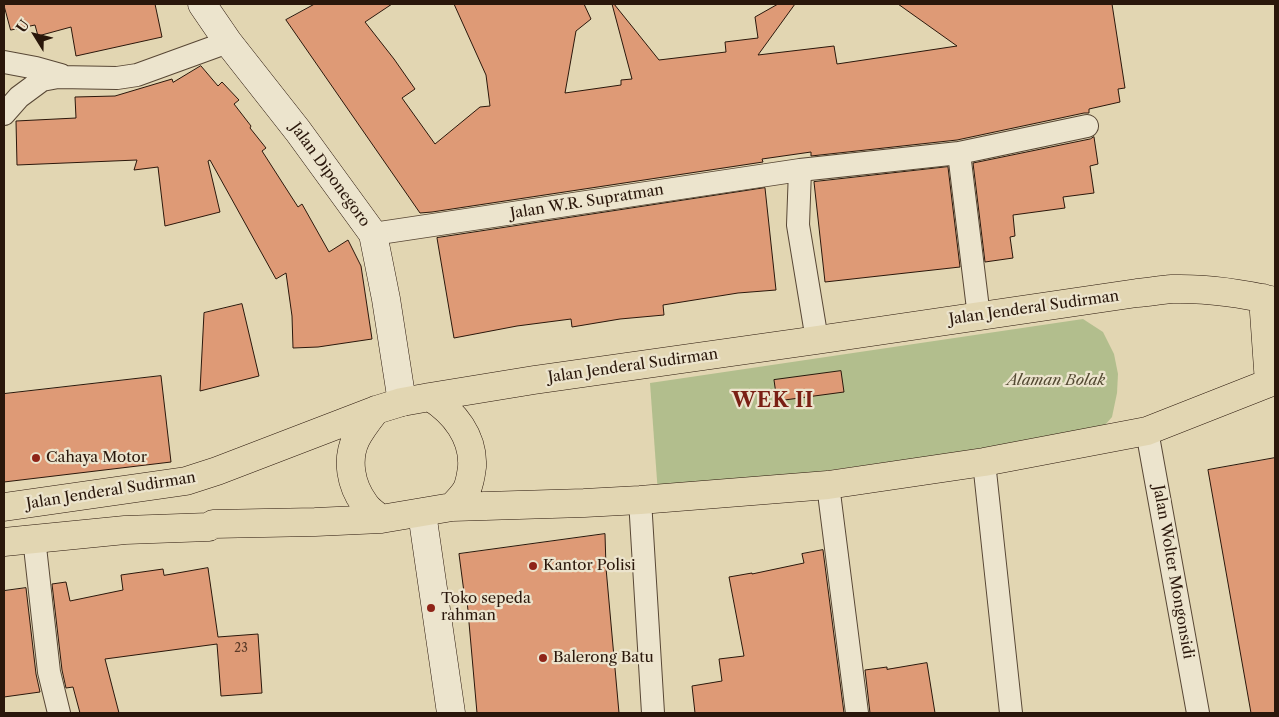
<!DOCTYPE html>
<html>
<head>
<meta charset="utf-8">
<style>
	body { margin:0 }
	#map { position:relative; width:1279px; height:717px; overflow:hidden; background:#e2d6b2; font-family:"Libre Caslon Text",serif }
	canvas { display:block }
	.frame { position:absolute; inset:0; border:5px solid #2a170b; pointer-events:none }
	.north { position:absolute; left:10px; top:10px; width:50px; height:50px; -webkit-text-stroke:4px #ece4cd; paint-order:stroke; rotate:306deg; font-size:14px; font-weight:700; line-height:20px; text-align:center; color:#2a170b }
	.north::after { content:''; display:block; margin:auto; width:18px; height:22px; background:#2a170b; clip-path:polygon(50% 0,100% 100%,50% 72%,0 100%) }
</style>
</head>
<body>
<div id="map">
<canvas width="1279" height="717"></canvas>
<div class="frame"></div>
<div class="north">U</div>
</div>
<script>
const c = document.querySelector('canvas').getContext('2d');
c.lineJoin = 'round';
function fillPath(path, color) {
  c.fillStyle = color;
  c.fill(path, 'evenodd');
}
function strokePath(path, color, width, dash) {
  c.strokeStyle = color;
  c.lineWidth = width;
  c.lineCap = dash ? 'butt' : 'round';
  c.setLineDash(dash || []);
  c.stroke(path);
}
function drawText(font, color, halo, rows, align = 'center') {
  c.font = font + ' "Libre Caslon Text",serif';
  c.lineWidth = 4.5;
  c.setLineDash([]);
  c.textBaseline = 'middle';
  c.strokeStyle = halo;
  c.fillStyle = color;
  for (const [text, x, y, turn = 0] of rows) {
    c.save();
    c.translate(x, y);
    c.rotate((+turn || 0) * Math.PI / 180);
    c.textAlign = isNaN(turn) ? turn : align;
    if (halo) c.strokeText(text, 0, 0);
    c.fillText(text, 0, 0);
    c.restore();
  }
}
fillPath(new Path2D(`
	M1083,319L1103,332L1114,354L1118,374L1117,393L1112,417L1098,433L658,494L650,383Z`), '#b2be8d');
const building = new Path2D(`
	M4,4H155L162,37L76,56L71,27L38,36L35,25L11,30Z
	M315,4H392L365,22L394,59L415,89L402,98L435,144L480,107L490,106L486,75L454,4H584L591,19L576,31L565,93L621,85V80L632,79L612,4H614L659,60L726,52L725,42L758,38L755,17L778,4H795L758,55L834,46L837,64L957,46L898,4H1112L1125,88L1118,89L1120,102L1089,109V113H1084L957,140L811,156V152L762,159L763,162L432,212L420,213L286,20Z
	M201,66L218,86L222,82L239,100L234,104L251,126L250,128L266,148L262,151L298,207L302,204L329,252L348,240L361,266L372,339L318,347L293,348L292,316L286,273L276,279L210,160L208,161L220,212L165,226L158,167L134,170L137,160L17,165L16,121L76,118L75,97L115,96L172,79L173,82Z
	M1094,137L1098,164L1090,166L1094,193L1063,197L1065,208L1013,215L1015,236L1010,237L1013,258L985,262L973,163L1090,139Z
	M948,167L960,267L825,282L814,182Z
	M765,188L776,290L738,293L663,305L664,315L620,319L572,327L571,319L517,326L454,338L437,238Z
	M242,304L259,376L200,391L204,313Z
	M841,371L844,392L777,401L774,380Z
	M161,376L171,462L4,482V394Z
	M1275,458V713H1251L1208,470Z
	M605,534L606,568L619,713H477L467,600H465L459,554Z
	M823,550L844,713H695L692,686L722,681L719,659L744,656L729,577L752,573V574L804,563L802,554Z
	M208,568L218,637L258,634L262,693L221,696L217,644L105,659L119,713H80L73,687L66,688L62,670L52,584L66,582L70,601L123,590L121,575L163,569L164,575Z
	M26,588L36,674L40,692L4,697V591Z
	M927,663L935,713H870L865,670L887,667V669Z`);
fillPath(building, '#de9a76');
strokePath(building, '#2a170b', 1);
const street = new Path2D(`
	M4,62L36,68L61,75
	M4,114L19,97L42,80L58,77L117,78L137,75L228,42
	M959,153L979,317
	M800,170L798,225L817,340
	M373,234L800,170L959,153L1087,126
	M1147,431L1198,713
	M984,462L1011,713
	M828,485L857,713
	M640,500L653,713
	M34,538L49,672L59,713`);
const secondary = new Path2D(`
	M202,4L228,42L298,131L373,234L386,299L402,402
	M422,513L451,713`);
const highway = new Path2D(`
	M1263,298L1269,383
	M430,397C454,412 474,437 472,467C471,475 470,482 467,489C463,496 457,502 452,507
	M376,410C369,419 361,429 356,439C346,460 351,485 364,503C368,510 375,514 381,519
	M4,507L186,481L217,471L376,410L402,402L430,397L534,380L817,340L1137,293C1149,292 1160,290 1172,289C1207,288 1241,293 1275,301
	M4,542L125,530L209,527L213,524L315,522L381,519L452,507L584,503L640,500L828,485L984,462L1147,431L1269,383L1275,382`);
strokePath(street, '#584735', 24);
strokePath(secondary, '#2a170b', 29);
strokePath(highway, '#2a170b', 29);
strokePath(street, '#ece4cd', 22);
strokePath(secondary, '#ece4cd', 28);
strokePath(highway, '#e2d6b2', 28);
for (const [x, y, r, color] of [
	[36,458,5,"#8f2418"],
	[533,566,5,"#8f2418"],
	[431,608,5,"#8f2418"],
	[543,658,5,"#8f2418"]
]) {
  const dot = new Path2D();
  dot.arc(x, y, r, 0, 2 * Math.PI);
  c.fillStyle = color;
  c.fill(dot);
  strokePath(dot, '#ece4cd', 2);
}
drawText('12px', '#573826', null, [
	["23",241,649]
]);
drawText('15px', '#2a170b', '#ece4cd', [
	["Jalan Diponegoro",330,175,54],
	["Jalan W.R. Supratman",587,202,-9],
	["Jalan Jenderal Sudirman",1034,308,-8],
	["Jalan Jenderal Sudirman",633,366,-8],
	["Jalan Jenderal Sudirman",111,491,-9],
	["Jalan Wolter Mongonsidi",1173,572,80]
]);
drawText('italic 15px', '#534932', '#ece4cd', [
	["Alaman Bolak",1056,381]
]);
drawText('15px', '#2a170b', '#ece4cd', [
	["Cahaya Motor",46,458],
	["Kantor Polisi",543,566],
	["Toko sepeda",441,599],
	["rahman",441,616],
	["Balerong Batu",553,658]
], 'left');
c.letterSpacing = '1px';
drawText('bold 20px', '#7a1f14', '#ece4cd', [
	["WEK II",773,401]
]);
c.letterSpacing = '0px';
</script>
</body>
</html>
